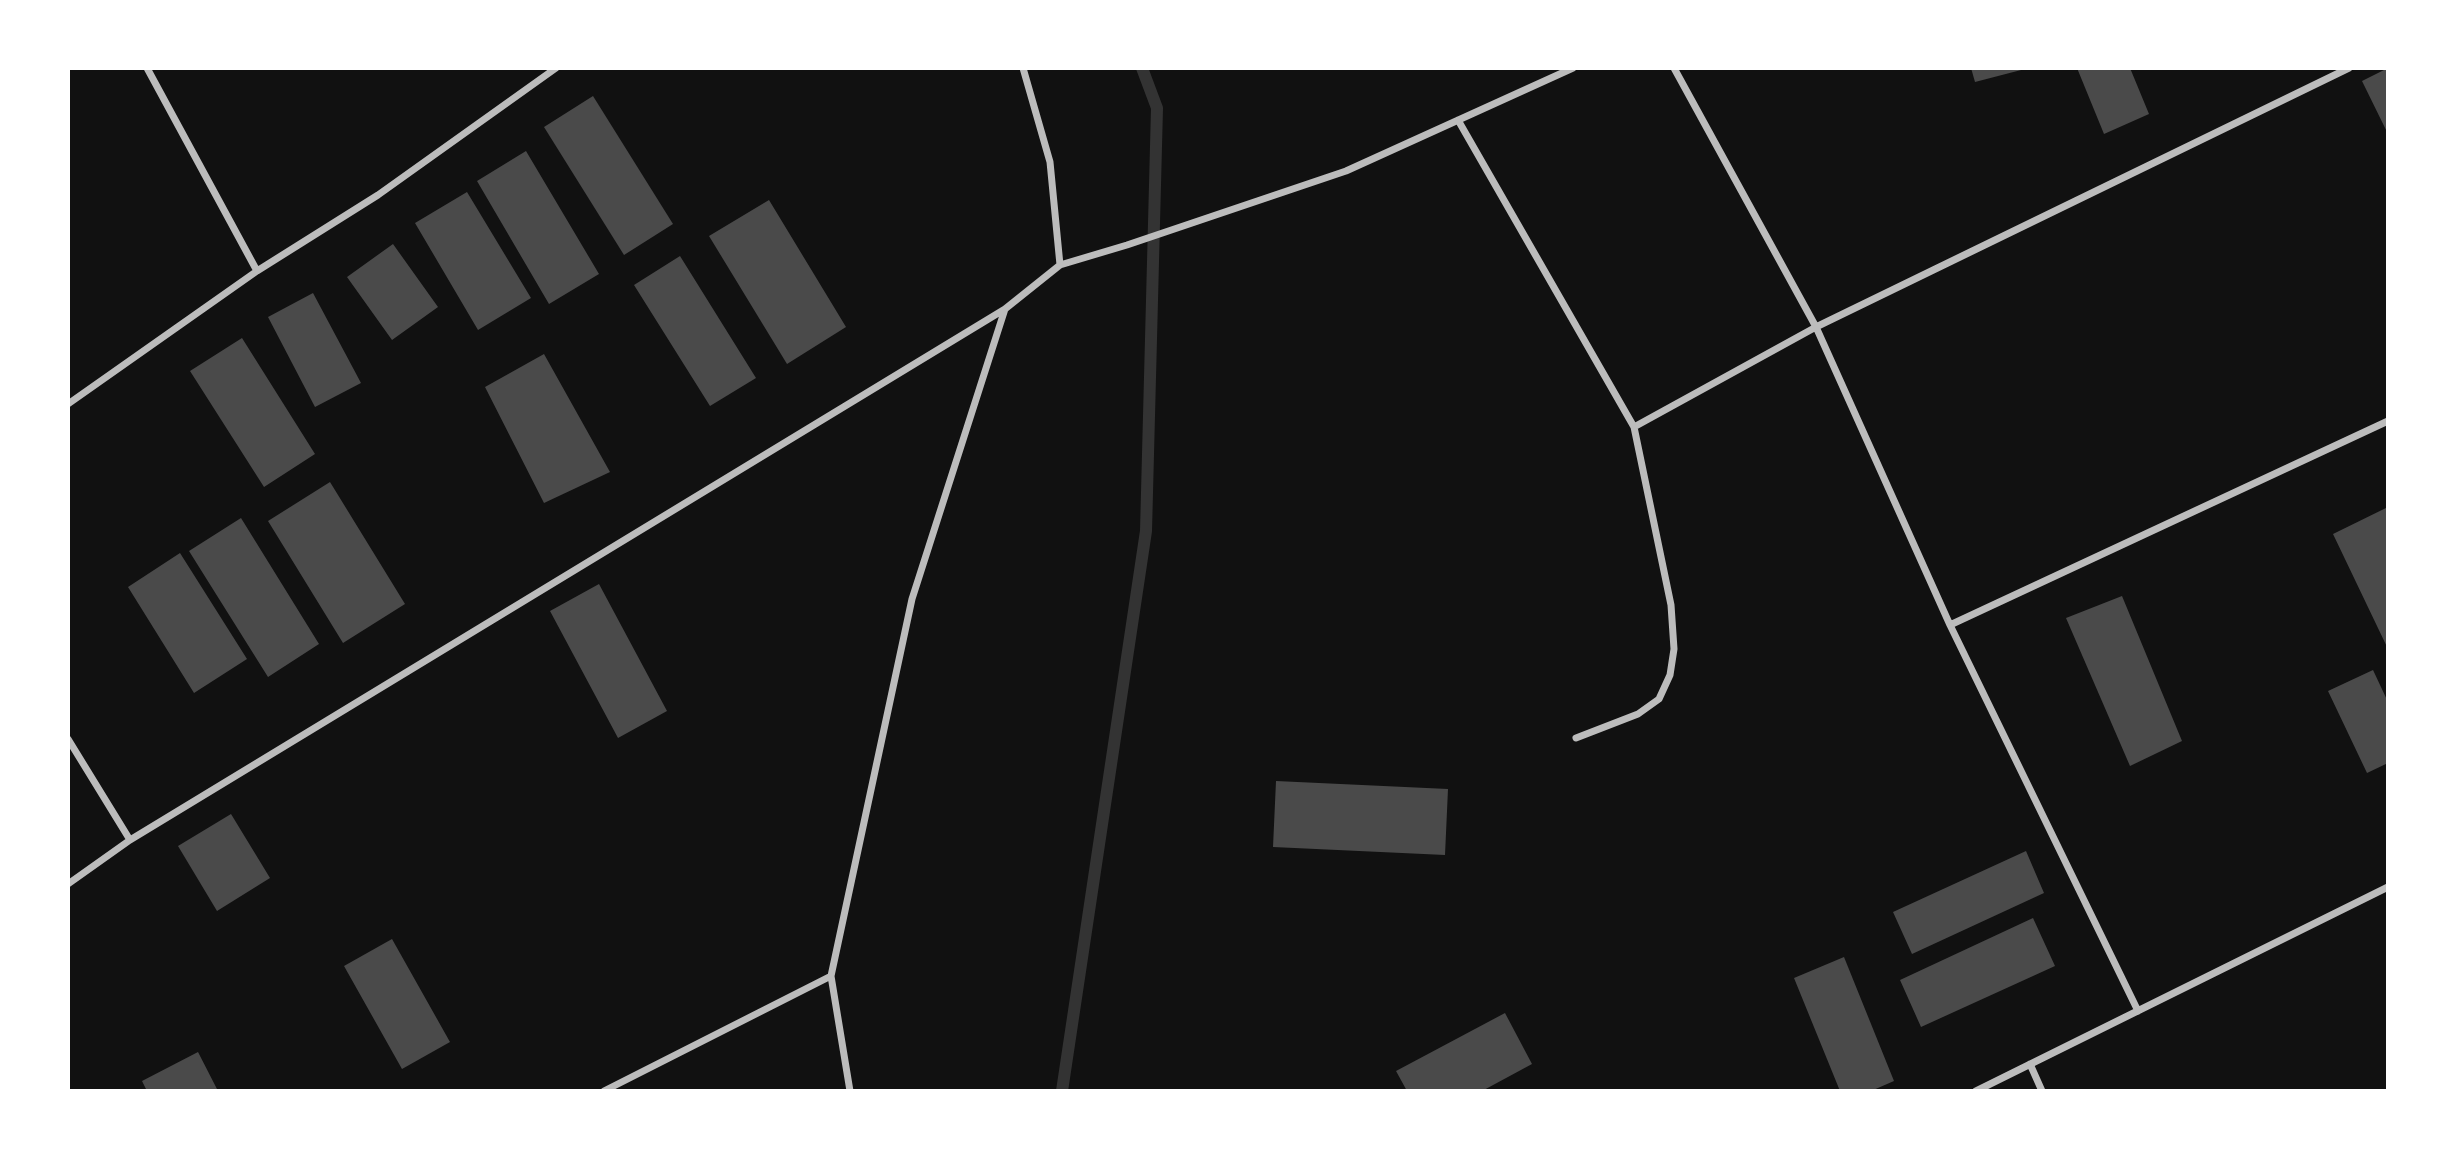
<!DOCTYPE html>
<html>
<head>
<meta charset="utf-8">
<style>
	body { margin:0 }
	#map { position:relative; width:2456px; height:1159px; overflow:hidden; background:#111; font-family:"Fira Sans",sans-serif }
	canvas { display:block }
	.frame { position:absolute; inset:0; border:70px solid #fff; pointer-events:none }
</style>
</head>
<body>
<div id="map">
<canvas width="2456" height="1159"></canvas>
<div class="frame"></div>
</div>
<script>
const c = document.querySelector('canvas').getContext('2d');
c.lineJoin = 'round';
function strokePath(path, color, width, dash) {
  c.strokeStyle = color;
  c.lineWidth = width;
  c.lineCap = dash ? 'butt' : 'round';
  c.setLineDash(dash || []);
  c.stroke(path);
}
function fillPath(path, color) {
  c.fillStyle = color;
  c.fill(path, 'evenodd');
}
strokePath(new Path2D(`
	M1062,1091L1146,531L1157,108L1142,68`), '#333', 12);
fillPath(new Path2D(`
	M1971,68H2024L2025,69L1975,82Z
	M2077,68H2130L2149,114L2104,134Z
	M2388,68V134L2362,81Z
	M593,96L673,224L624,255L544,127Z
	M526,151L599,274L549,304L477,181Z
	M467,192L531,298L478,330L415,223Z
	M769,200L846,327L787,364L709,236Z
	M393,244L438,307L392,340L347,277Z
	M680,256L756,378L710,406L634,285Z
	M313,293L361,383L315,407L268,317Z
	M242,338L315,454L264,487L190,371Z
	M544,354L610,472L544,503L485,387Z
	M330,482L405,604L343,643L268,521Z
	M2388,507V649L2333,534Z
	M241,518L319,644L268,677L189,551Z
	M180,553L247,659L194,693L128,587Z
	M599,584L667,711L618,738L550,611Z
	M2122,596L2182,741L2130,766L2066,618Z
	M2373,670L2388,702V763L2367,773L2328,691Z
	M1276,781L1448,789L1445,855L1273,847Z
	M231,814L270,878L217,911L178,846Z
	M2026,851L2044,893L1912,954L1893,912Z
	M2033,918L2055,966L1921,1027L1900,980Z
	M392,939L450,1042L402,1069L344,966Z
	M1844,957L1894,1081L1871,1091H1840L1794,978Z
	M1505,1013L1532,1064L1482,1091H1407L1396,1071Z
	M198,1052L218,1091H147L142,1081Z`), '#4a4a4a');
strokePath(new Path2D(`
	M147,68L257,271
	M1023,68L1050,162L1060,265
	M1674,68L1816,327L1950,625L2138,1011
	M1458,120L1634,427L1671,605L1674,649L1670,675L1659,699L1638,714L1576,738
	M68,404L257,271L378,195L556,68
	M1634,427L1816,327L2349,68
	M1950,625L2388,421
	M68,739L130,840
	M68,884L130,840L1005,309L1060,265L1127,245L1346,171L1573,68
	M2030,1064L2042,1091
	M604,1091L831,976
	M850,1091L831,976L912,599L1005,309
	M1976,1091L2388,887`), '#bcbcbc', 7);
</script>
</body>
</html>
